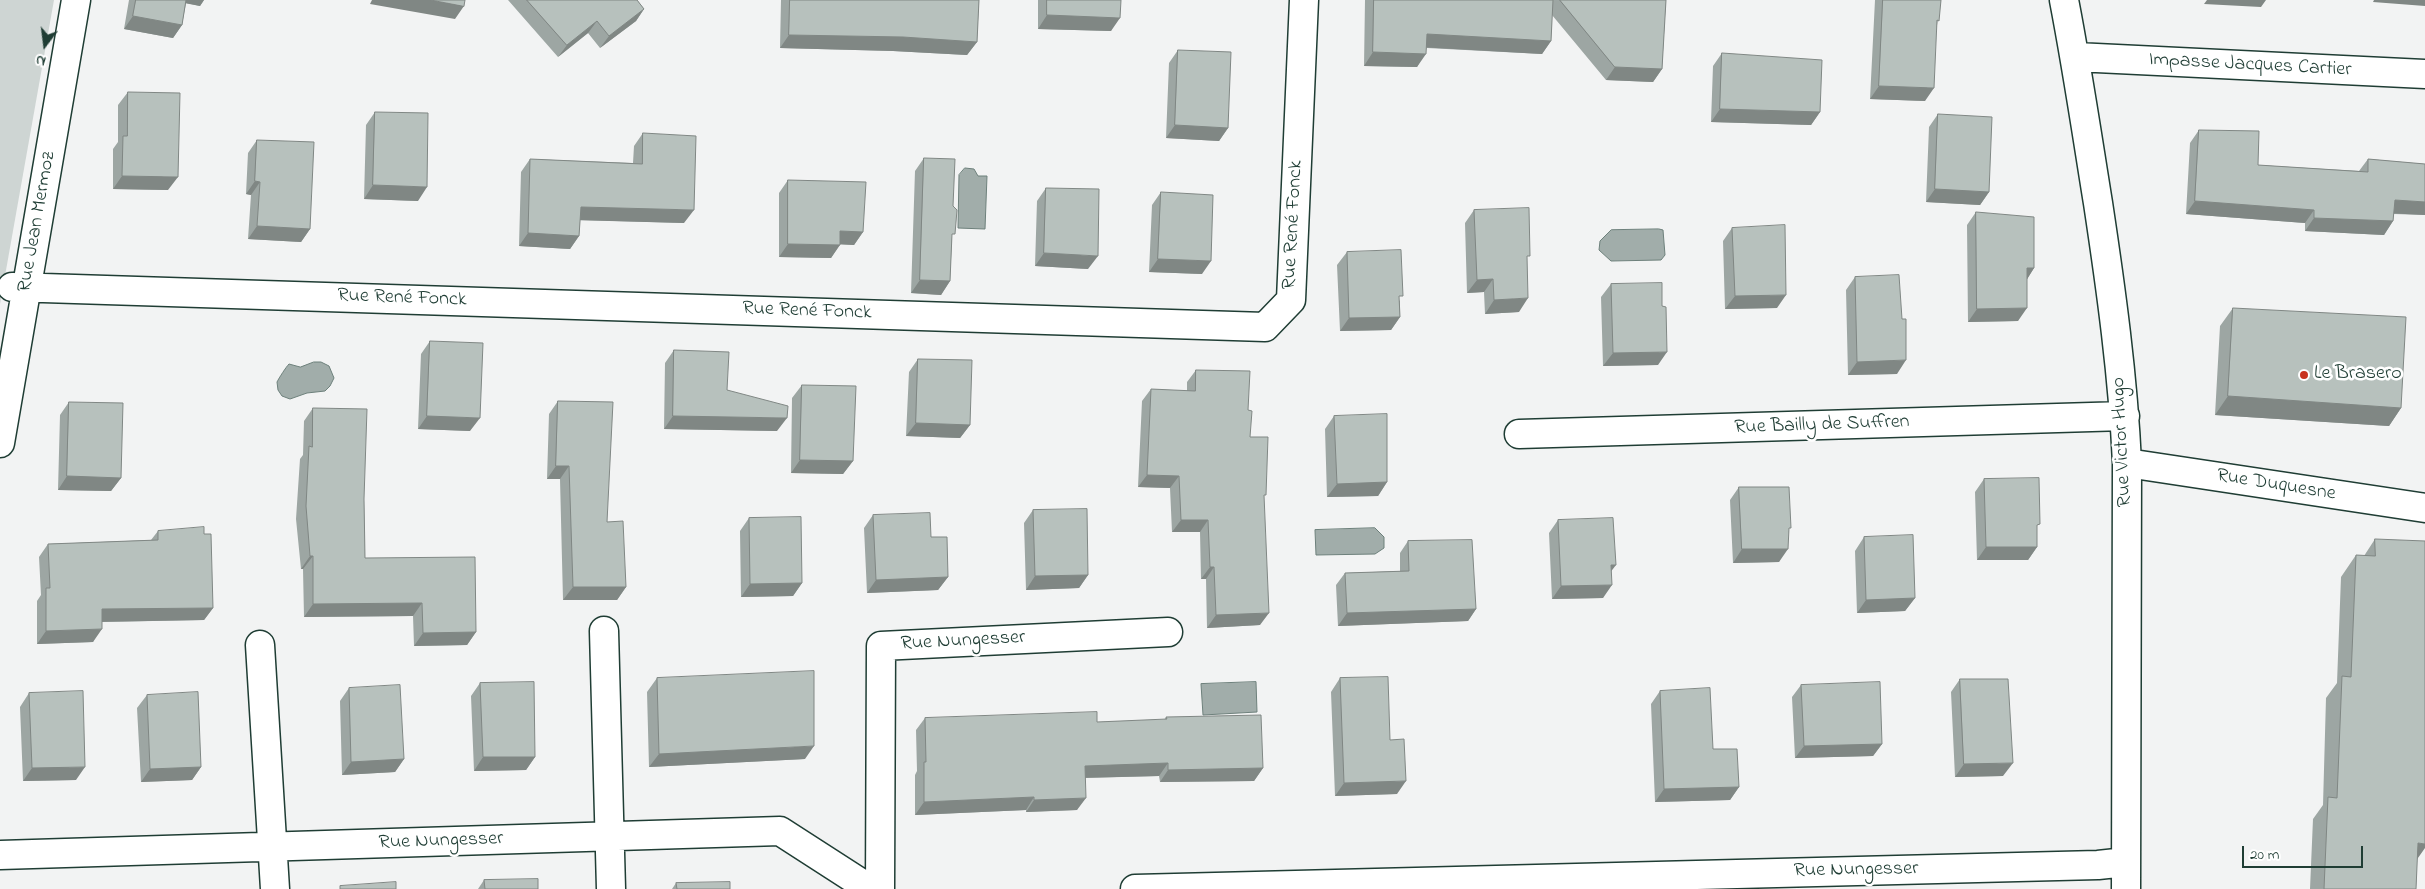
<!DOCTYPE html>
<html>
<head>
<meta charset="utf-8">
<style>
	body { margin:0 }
	#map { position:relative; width:2425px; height:889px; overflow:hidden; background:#f2f3f3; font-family:"Indie Flower",sans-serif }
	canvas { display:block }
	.north { position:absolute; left:20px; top:20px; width:50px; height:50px; -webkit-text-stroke:4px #fff; paint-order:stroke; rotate:195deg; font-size:14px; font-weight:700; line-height:20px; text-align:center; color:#1f3d34 }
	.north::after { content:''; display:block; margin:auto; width:18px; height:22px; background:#1f3d34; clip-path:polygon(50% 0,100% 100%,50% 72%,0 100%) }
	.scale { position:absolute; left:2242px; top:846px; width:121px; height:22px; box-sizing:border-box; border:2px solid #1f3d34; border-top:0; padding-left:6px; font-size:15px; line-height:18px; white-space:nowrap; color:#1f3d34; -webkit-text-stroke:4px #fff; paint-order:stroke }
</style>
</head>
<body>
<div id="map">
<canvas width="2425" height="889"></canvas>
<div class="north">N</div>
<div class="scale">20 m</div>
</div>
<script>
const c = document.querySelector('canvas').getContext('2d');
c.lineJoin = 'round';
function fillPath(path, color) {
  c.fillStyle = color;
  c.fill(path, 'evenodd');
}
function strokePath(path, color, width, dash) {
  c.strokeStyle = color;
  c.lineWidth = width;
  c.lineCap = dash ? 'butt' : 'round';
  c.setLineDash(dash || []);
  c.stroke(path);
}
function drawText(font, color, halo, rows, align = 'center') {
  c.font = font + ' "Indie Flower",sans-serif';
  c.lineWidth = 5;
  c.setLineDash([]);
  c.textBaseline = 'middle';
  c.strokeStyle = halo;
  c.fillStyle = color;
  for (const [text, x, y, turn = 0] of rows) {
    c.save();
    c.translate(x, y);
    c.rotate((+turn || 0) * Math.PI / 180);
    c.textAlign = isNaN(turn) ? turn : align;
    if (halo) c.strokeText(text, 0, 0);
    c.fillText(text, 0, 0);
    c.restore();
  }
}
fillPath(new Path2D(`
	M0,0H54L0,304Z`), '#ced5d3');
const water = new Path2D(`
	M965,168L974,169L978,176H987L985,229L958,228L959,175Z
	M1659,229L1663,230L1665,255L1661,260L1611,261L1599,250L1600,241L1611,230Z
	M314,362H321L329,366L334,378L330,386L325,391L307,393L290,399L282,396L278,390L277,382C279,378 286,367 289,364L300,367Z
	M1375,528L1384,537V548L1375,554L1316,555L1315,530Z
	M1256,682L1257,712L1203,715L1201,684Z`);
fillPath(water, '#a1adaa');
strokePath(water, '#6d807b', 1);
const minor = new Path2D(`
	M2064,0C2077,67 2087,135 2098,203C2111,289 2123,376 2127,463L2126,889
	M2076,57L2425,74
	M12,287L1265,327L1291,300L1304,0
	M1519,434L2125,416
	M0,443L76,0
	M2127,463L2425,508
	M604,631L611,889
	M260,645L275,889
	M0,855L780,831L870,889
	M880,889L881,646L1168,632
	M1135,889L2098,865L2126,862`);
strokePath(minor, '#1f3d34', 31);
strokePath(minor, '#fff', 28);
fillPath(new Path2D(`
	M129,0H204L200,6L186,3L182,25L173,38L124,29Z
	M508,0H637L644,9L636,21L600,48L588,33L558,57Z
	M781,0H979L977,42L967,55L893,51L780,48Z
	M1038,0H1121L1111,31L1038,29Z
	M1365,0H1666L1662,69L1653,82L1606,80L1552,15L1551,41L1542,54L1427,48L1417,67L1364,66Z
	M1875,0H1941L1925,101L1870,99Z
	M1178,50L1228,128L1219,141L1166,138L1169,63Z
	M1722,53L1820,112L1811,125L1711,122L1713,66Z
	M128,92L168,190L113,189V149L118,142V105Z
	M375,112L418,201L364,199L366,125Z
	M1938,114L1989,192L1980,205L1926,202L1929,127Z
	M2199,130L2258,165L2359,171L2368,159L2425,164V215L2394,214L2393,221L2384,235L2305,231V223L2186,214L2190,143Z
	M643,133L684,223L580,220L579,236L570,249L519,246L521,172L530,159L633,163L634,146Z
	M257,140L310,229L301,242L248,239L251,195L246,194L248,153Z
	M924,158L952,239L950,281L941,295L911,293L915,171Z
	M788,180L863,232L854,245L840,244L831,258L779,257V193Z
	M1046,188L1088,269L1035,266L1037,201Z
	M1161,192L1202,274L1149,272L1152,205Z
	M1474,210L1519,312L1485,314L1484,292L1467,293L1465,223Z
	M1976,212L2034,268L2027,279L2018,321L1968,322L1967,225Z
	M1732,228L1777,308L1725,309L1723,241Z
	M1347,252L1400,301V317L1391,330L1340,331L1337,265Z
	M1855,277L1897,374L1848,375L1846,290Z
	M1611,284L1662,306L1658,365L1603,366L1601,297Z
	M2233,308L2401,408L2389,426L2215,415L2220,326Z
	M430,341L470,431L418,429L421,354Z
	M674,350L727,390L777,431L664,429L665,363Z
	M918,359L970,425L960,438L906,436L909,372Z
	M1196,370L1248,410L1250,437L1264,498L1260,625L1207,628L1206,579H1201L1200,532H1172L1170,488L1138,487L1142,401L1151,389L1187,391V382Z
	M802,385L853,461L843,474L791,473L792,398Z
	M558,401L607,522L626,587L617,600H563L560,479H547L549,414Z
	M69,402L121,478L111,491L58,490L60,415Z
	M313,408L364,499L365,558L476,632L467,645L414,646L413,616L304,617L303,569H301L296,519L300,459L303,455L304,421Z
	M1334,416L1387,482L1378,496L1327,497L1325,429Z
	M1984,479L2037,528V547L2028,560H1977L1975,492Z
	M1739,487L1789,531L1779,562L1733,563L1730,500Z
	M1033,510L1088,575L1079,588L1026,590L1024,523Z
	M873,515L931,537L948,577L938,590L867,593L864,528Z
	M749,518L802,583L793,596L741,597L740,531Z
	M1558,520L1611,571L1603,598L1552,599L1549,533Z
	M158,531L204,534L213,608L204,620L102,622L93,642L37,644V601L41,595L39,557L48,544L151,540Z
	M1864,537L1915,598L1905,611L1857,613L1855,551Z
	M2375,539L2417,859L2416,889H2310L2313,819L2323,805L2326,698L2337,683L2341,577L2356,555L2364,556Z
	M1408,541L1476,609L1468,621L1338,626L1336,585L1345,573L1400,571V553Z
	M657,678L805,759L649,767L647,692Z
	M1340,678L1390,740L1397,794L1335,796L1331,692Z
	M1960,679L2003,776L1955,777L1951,692Z
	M480,683L535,757L526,770L474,771L471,696Z
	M1801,685L1882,744L1873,756L1795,758L1792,697Z
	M349,688L404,759L395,772L342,775L340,701Z
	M1660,691L1713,749L1739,787L1730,800L1655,802L1651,704Z
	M29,693L76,780L23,781L20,707Z
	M147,695L201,767L192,780L141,782L137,708Z
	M1166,717L1263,768L1254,781L1160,782L1159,776L1085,778L1077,810L1026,812V810L915,815V775L917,771L916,730L925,718L1097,722L1164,720Z
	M484,880L538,889H478Z
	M676,883L730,889H672Z`), '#9da6a3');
fillPath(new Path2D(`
	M181,0H204L200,6L179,2Z
	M372,0H431L464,6L455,19L370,4Z
	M2207,0H2266L2261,7L2204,4Z
	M2374,0H2425V6L2373,2Z
	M644,9L636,21L600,48L609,36Z
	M1047,15L1120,18L1111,31L1038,29Z
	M133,16L182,25L173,38L124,29Z
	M597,21L588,33L558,57L567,45Z
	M1427,34L1551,41L1542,54L1418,47Z
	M789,35L903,37L977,42L967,55L893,51L780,48Z
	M1373,52L1426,54L1417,67L1364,66Z
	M1615,67L1662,69L1653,82L1606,80Z
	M1879,86L1934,88L1925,101L1870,99Z
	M1720,109L1820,112L1811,125L1711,122Z
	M1175,125L1228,128L1219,141L1166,138Z
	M122,176L178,177L168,190L113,189Z
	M255,181L260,182L251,195L246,194Z
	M373,185L427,187L418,201L364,199Z
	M1935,189L1989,192L1980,205L1926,202Z
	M2395,200L2425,202V215L2385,213Z
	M2195,201L2314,210L2305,223L2186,214Z
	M581,207L694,210L684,223L572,220Z
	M2314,218L2393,221L2384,235L2305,231Z
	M257,226L310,229L301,242L248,239Z
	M840,231L863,232L854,245L831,244Z
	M528,233L579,236L570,249L519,246Z
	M788,244L840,245L831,258L779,257Z
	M1044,253L1098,256L1088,269L1035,266Z
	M1158,259L1211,261L1202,274L1149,272Z
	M2027,268H2034L2026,281Z
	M1493,279L1484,292L1467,293L1477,280Z
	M920,280L950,281L941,295L911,293Z
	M1786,295L1777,308L1725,309L1735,296Z
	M1528,298L1519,312L1485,314L1494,300Z
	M2027,308L2018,321L1968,322L1977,309Z
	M1400,317L1391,330L1340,331L1349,318Z
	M1667,352L1658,365L1603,366L1613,353Z
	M1906,360L1897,374L1848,375L1857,362Z
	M2228,396L2401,408L2389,426L2215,415Z
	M427,416L480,418L470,431L418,429Z
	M673,416L787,418L777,431L664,429Z
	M916,423L970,425L960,438L906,436Z
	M800,460L853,461L843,474L791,473Z
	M556,466H569L560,479H547Z
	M1147,475L1179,476L1170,488L1138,487Z
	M67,476L121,478L111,491L58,490Z
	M1387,482L1378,496L1327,497L1337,484Z
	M1181,520H1208L1200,532H1172Z
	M1986,547H2037L2028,560H1977Z
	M1742,549H1788L1779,562L1733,563Z
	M310,556H313L303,569H301Z
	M1611,565H1616L1606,578Z
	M1210,567H1214L1206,579H1201Z
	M1088,575L1079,588L1026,590L1035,576Z
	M948,577L938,590L867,593L876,580Z
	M802,583L793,596L741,597L750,584Z
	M1612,585L1603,598L1552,599L1561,586Z
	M573,587H626L617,600H563Z
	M1915,598L1905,611L1857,613L1866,600Z
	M422,603L413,616L304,617L313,604Z
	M213,608L204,620L93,622L102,609Z
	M1476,609L1468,621L1338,626L1347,613Z
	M1269,613L1260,625L1207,628L1216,615Z
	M102,629L93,642L37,644L46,631Z
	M476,632L467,645L414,646L423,633Z
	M1882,744L1873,756L1795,758L1804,746Z
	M814,746L805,759L649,767L659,754Z
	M483,757H535L526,770L474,771Z
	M404,759L395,772L342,775L351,762Z
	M1168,763L1159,776L1076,778L1085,766Z
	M2013,763L2003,776L1955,777L1964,764Z
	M85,767L76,780L23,781L32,768Z
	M201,767L192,780L141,782L150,769Z
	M1263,768L1254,781L1160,782L1168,770Z
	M1406,781L1397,794L1335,796L1344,783Z
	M1739,787L1730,800L1655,802L1664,789Z
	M1034,797L1026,810L915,815L924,802Z
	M1086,798L1077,810L1026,812L1034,800Z
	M2418,843L2425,844V848L2413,865Z`), '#808784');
const building = new Path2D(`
	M136,0H186L182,25L133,16Z
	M431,0H465L464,6Z
	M527,0H637L644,9L609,36L597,21L567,45Z
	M790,0H979L977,42L903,37L789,35Z
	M1047,0H1121L1120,18L1047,15Z
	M1374,0H1553L1551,41L1427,34L1426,54L1373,52Z
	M1560,0H1666L1662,69L1615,67Z
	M1883,0H1941L1939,21L1937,20L1934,88L1879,86Z
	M1178,50L1231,52L1228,128L1175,125Z
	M1722,53L1822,60L1820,112L1720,109Z
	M128,92L180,93L178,177L122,176L123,136H127Z
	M375,112L428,113L427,187L373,185Z
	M1938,114L1992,117L1989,192L1935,189Z
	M2199,130L2259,131L2258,165L2368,172V159L2425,164V202L2395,200L2393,221L2314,218V210L2195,201Z
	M643,133L696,136L694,210L581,207L579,236L528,233L530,159L642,164Z
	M257,140L314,142L310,229L257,226L260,182L255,181Z
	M924,158L955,159L953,206L957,210L955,234H952L950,281L920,280Z
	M788,180L866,182L863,232L840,231V245L788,244Z
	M1046,188L1099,189L1098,256L1044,253Z
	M1161,192L1213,195L1211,261L1158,259Z
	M1529,208L1530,256H1527L1528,298L1494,300L1493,279L1477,280L1474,210Z
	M1976,212L2034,217V268H2027V308L1977,309Z
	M1785,225L1786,295L1735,296L1732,228Z
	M1401,250L1403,296H1399L1400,317L1349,318L1347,252Z
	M1899,275L1902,319H1906V360L1857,362L1855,277Z
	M1662,283V306L1666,307L1667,352L1613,353L1611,284Z
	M2233,308L2406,317L2401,408L2228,396Z
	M430,341L483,343L480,418L427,416Z
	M674,350L729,352L727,390L788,406L787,418L673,416Z
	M918,359L972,360L970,425L916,423Z
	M1196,370L1250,371L1248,410L1252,411L1250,437H1268L1266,495H1264L1269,613L1216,615L1214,567H1210L1208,520H1181L1179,476L1147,475L1151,389L1195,391Z
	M802,385L856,386L853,461L800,460Z
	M558,401L613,402L607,522L623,521L626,587H573L569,466H556Z
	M69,402L123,403L121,478L67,476Z
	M313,408L367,409L364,499L365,558L475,557L476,632L423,633L422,603L313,604V556H310L306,506L309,446L312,447Z
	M1387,414V482L1337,484L1334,416Z
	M2039,478L2040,524L2037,525V547H1986L1984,479Z
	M1739,487H1789L1791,528H1789L1788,549H1742Z
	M1087,509L1088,575L1035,576L1033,510Z
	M930,513L931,537H947L948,577L876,580L873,515Z
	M801,517L802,583L750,584L749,518Z
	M1613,518L1616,565H1611L1612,585L1561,586L1558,520Z
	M204,527V534H211L213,608L102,609V629L46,631V588H50L48,544L158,540V531Z
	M1913,535L1915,598L1866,600L1864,537Z
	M2375,539L2425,541V844L2418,843L2416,889H2324L2328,797L2337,798L2342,676L2351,677L2356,555L2375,556Z
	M1472,540L1476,609L1347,613L1345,573L1409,571L1408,541Z
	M814,671V746L659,754L657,678Z
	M1388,677L1390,740L1404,739L1406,781L1344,783L1340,678Z
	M1960,679H2008L2013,763L1964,764Z
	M534,682L535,757H483L480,683Z
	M1880,682L1882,744L1804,746L1801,685Z
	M400,685L404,759L351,762L349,688Z
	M1710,688L1713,749H1737L1739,787L1664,789L1660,691Z
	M83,691L85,767L32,768L29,693Z
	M198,692L201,767L150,769L147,695Z
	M1097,712V722L1167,719L1166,717L1261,715L1263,768L1168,770V763L1085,766L1086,798L1034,800V797L924,802V762H926L925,718Z
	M538,879V889H485L484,880Z
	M396,882V889H340V886Z
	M730,882V889H677L676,883Z`);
fillPath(building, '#b7c1bd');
strokePath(building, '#808784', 1);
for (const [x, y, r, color] of [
	[2304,375,5,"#c8321e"]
]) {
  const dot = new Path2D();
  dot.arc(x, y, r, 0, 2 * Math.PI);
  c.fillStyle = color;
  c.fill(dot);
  strokePath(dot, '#fff', 2);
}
drawText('20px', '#1f3d34', '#fff', [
	["Impasse Jacques Cartier",2250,66,3],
	["Rue Jean Mermoz",38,222,-80],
	["Rue René Fonck",1294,225,-87],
	["Rue René Fonck",402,299,2],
	["Rue René Fonck",807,312,2],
	["Rue Bailly de Suffren",1822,426,-2],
	["Rue Victor Hugo",2123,442,-93],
	["Rue Duquesne",2276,486,9],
	["Rue Nungesser",963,642,-3],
	["Rue Nungesser",441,842,-2],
	["Rue Nungesser",1856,871,-1]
]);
drawText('20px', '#1f3d34', '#fff', [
	["Le Brasero",2314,375]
], 'left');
</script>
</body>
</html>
